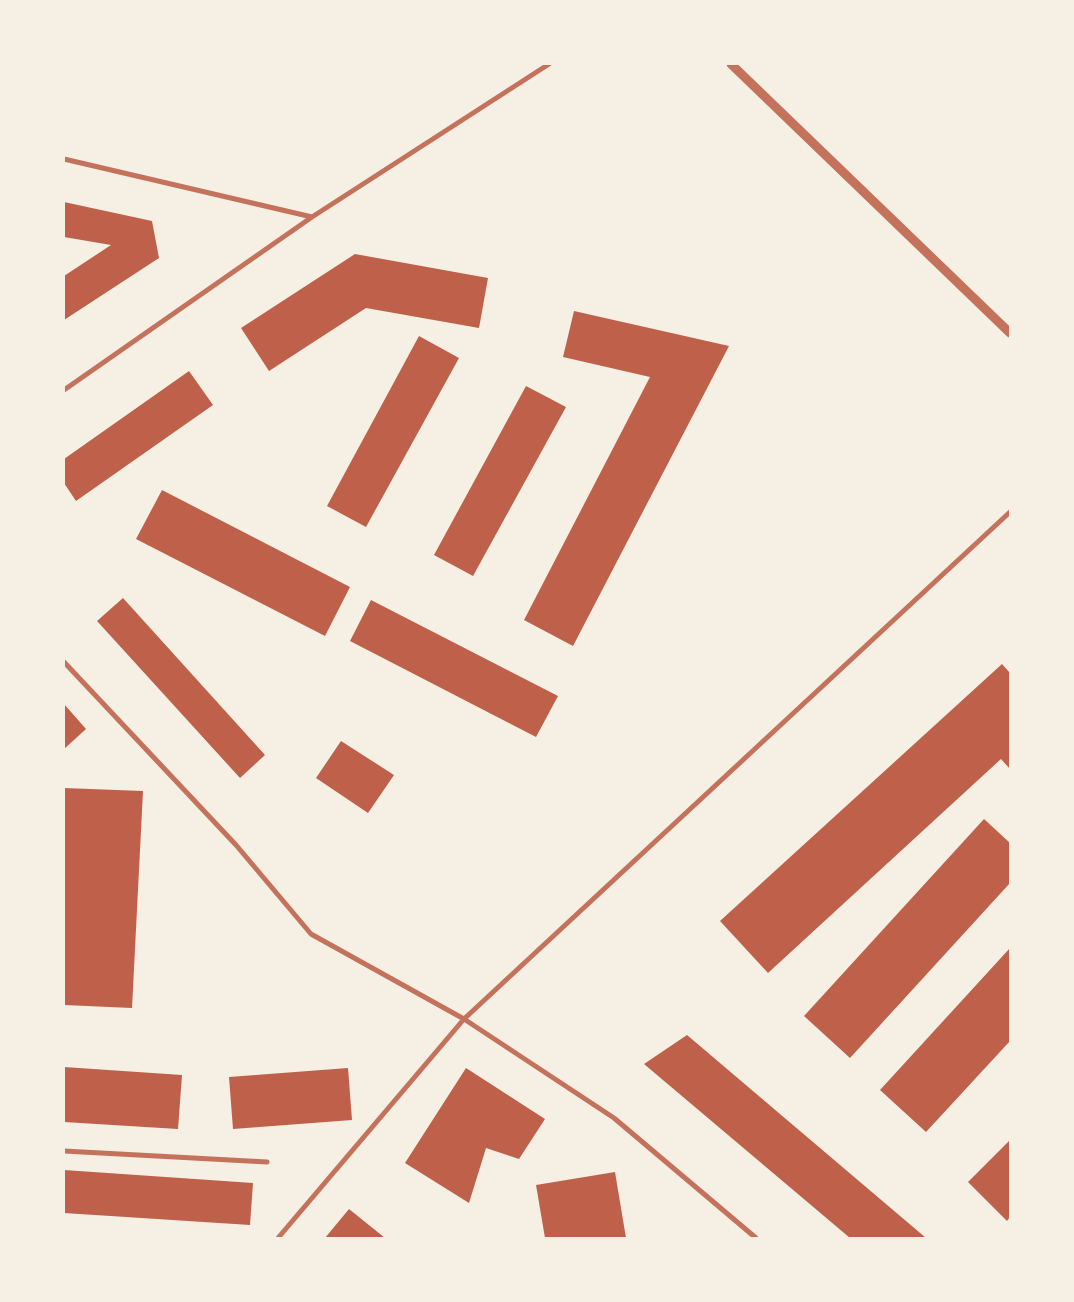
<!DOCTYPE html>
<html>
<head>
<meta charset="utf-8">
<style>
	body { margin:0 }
	#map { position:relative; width:1074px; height:1302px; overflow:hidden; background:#f6efe4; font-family:"Golos Text",sans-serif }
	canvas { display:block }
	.frame { position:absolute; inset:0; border:65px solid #f6efe4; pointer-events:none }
</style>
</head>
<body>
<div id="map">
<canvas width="1074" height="1302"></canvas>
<div class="frame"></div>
</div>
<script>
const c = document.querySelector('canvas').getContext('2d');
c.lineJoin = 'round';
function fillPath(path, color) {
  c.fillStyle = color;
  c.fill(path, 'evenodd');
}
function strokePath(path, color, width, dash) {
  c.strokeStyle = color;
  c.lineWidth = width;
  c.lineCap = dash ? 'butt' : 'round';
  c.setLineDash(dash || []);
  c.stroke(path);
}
fillPath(new Path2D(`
	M64,202L152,221L159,258L64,320V276L111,245L64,237Z
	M355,254L488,278L479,328L366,308L269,371L241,328Z
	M574,311L729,346L573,646L524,620L650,377L563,357Z
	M419,336L459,358L366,527L327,506Z
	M189,371L213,405L76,501L64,483V459Z
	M526,386L566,407L473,576L434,555Z
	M162,490L350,587L325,636L136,539Z
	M123,598L265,755L240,778L97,621Z
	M371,600L558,696L536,737L350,641Z
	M1002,664L1010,673V769L1001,759L768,973L720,921Z
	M64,704L86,729L64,749Z
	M341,741L394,775L368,813L316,778Z
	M64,788L143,791L132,1008L64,1005Z
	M984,819L1010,843V883L850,1058L804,1016Z
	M1010,948V1041L926,1132L880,1090Z
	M687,1035L926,1238H850L644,1064Z
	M64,1067L182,1075L178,1129L64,1122Z
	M348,1068L352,1120L233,1129L229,1077Z
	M466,1068L545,1119L519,1159L486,1148L469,1203L405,1163Z
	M1010,1140V1217L1007,1221L968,1182Z
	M64,1170L253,1183L250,1225L64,1213Z
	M615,1172L626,1238H545L536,1185Z
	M349,1209L385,1238H325Z`), '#bf614a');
strokePath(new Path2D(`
	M64,159L312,217
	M64,390L312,217L549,64
	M64,662L236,845L311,934L464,1019L614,1118L756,1238
	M64,1151L267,1162
	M278,1238L464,1019L1010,512`), '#c5725c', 5);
strokePath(new Path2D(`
	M731,64L1010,333`), '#c5725c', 9);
</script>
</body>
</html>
